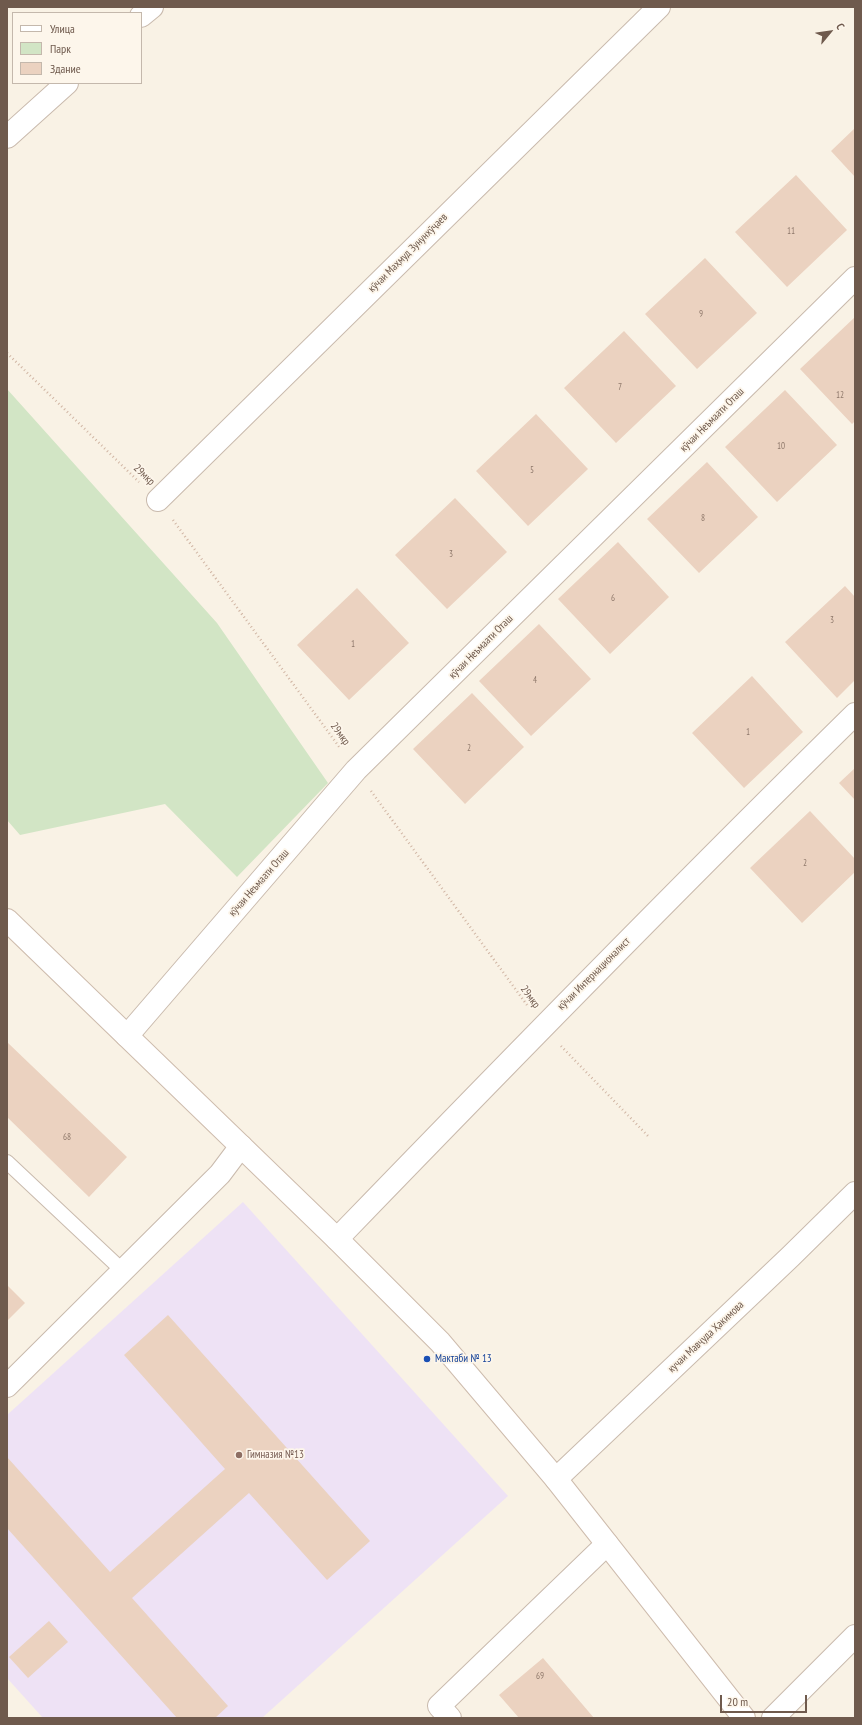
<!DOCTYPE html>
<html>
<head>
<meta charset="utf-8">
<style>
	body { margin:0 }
	#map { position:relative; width:862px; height:1725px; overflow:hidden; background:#f9f2e5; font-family:"PT Sans Narrow",sans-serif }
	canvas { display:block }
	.frame { position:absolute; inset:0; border:8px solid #6f5a4d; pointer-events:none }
	.legend { position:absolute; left:12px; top:12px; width:130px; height:72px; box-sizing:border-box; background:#fdf6eb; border:1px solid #c4b8ac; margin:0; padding:5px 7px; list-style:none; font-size:12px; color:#6f5a4d }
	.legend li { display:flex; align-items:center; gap:8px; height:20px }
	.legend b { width:20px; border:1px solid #c4b8ac }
	.north { position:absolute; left:810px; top:12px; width:40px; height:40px; -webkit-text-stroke:3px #fdf6eb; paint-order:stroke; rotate:61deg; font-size:11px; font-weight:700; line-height:16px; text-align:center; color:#6f5a4d }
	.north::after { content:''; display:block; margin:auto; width:14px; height:18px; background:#6f5a4d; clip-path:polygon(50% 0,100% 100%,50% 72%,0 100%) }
	.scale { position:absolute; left:720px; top:1695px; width:87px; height:18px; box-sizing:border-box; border:2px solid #6f5a4d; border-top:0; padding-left:5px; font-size:12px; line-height:14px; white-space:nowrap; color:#6f5a4d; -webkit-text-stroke:3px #fdf6eb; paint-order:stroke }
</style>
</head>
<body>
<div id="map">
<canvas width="862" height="1725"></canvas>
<div class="frame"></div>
<ul class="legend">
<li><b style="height:5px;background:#fff"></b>Улица</li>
<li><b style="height:11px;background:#d2e5c5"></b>Парк</li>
<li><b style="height:11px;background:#ebd2c0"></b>Здание</li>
</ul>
<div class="north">С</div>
<div class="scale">20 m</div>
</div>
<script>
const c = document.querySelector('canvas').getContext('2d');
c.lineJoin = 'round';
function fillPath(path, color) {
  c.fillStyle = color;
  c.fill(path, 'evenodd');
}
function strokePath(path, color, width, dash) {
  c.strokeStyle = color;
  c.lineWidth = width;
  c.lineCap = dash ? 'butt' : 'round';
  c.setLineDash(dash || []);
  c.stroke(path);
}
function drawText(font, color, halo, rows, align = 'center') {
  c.font = font + ' "PT Sans Narrow",sans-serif';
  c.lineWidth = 3.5;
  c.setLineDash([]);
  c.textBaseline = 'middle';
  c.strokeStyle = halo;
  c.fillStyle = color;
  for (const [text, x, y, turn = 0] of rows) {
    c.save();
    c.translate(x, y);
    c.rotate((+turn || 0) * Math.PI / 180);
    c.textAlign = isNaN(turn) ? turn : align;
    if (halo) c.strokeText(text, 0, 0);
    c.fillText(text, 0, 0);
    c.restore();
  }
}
fillPath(new Path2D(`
	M243,1202L508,1496L262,1718H43L7,1678V1415Z`), '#eee2f5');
fillPath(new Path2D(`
	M7,389L217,623L328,783L237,877L165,804L20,835L7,820Z`), '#d2e5c5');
fillPath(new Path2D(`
	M855,128V177L831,151Z
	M796,175L847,230L787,287L735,232Z
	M705,258L757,313L697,369L645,314Z
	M855,317V421L852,424L800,369Z
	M624,331L676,386L616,443L564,388Z
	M785,390L837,445L777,502L725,447Z
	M536,414L588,469L528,526L476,471Z
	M707,462L758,517L699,573L647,519Z
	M455,498L507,552L447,609L395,555Z
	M618,542L669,597L610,654L558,599Z
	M845,586L855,597V680L837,698L785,642Z
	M357,588L409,643L349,700L297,645Z
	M539,624L591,679L531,736L479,681Z
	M752,676L803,732L744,788L692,733Z
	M472,693L524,747L465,804L413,749Z
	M855,768V800L839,783Z
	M810,811L855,859V872L802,923L750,868Z
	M7,1042L127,1157L89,1197L7,1117Z
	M7,1285L25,1303L7,1321Z
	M168,1315L370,1541L327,1580L249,1493L132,1598L228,1706L215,1718H177L7,1528V1457L110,1572L225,1469L124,1355Z
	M49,1621L68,1642L28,1678L9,1657Z
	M543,1658L594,1718H519L499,1695Z`), '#ebd2c0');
const lane = new Path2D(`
	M7,1162L123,1271`);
const street = new Path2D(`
	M141,16L152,7
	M7,137L67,83
	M158,500L659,7
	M127,1036L356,770L855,278
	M337,1239C508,1062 680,886 855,714
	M7,1386L220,1174L241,1146
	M556,1479L790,1257L855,1193
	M450,1718L439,1706L607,1544
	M773,1718L855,1636`);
const secondary = new Path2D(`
	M7,920L337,1239L440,1342L556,1479L744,1718`);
strokePath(lane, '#c9baad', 16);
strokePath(street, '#c9baad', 24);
strokePath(secondary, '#cebcad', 24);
strokePath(new Path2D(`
	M7,353L139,482
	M173,520L340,748
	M371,791L527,1005
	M561,1046L648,1136`), '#d0b5a3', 2.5, [1, 3]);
strokePath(lane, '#fff', 14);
strokePath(street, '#fff', 22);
strokePath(secondary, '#fff', 22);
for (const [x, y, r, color] of [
	[427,1359,4,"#1a4fb4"],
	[239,1455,4,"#8d6e63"]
]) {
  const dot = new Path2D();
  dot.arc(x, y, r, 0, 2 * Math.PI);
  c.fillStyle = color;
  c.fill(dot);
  strokePath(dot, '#fdf6eb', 1.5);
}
drawText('9px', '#8e786a', null, [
	["11",791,231],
	["9",701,314],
	["7",620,387],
	["12",840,395],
	["10",781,446],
	["5",532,470],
	["8",703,518],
	["3",451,554],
	["6",613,598],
	["3",832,620],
	["1",353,644],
	["4",535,680],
	["1",748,732],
	["2",469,748],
	["2",805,863],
	["68",67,1137],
	["69",540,1676]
]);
drawText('11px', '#6f5a4d', '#fdf6eb', [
	["кӯчаи Маҳмуд Зунунхӯҷаев",408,253,-45],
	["кӯчаи Неъмаати Оташ",712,420,-45],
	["29мкр",144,475,44],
	["кӯчаи Неъмаати Оташ",481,647,-45],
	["29мкр",340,734,54],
	["кӯчаи Неъмаати Оташ",259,883,-49],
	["кӯчаи Интернационалист",594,974,-45],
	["29мкр",530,997,54],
	["кучаи Мавҷуда Ҳакимова",706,1337,-43]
]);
drawText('11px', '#164399', '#fdf6eb', [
	["Мактаби № 13",435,1359]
], 'left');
drawText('11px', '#785e54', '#fdf6eb', [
	["Гимназия №13",247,1455]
], 'left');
</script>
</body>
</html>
